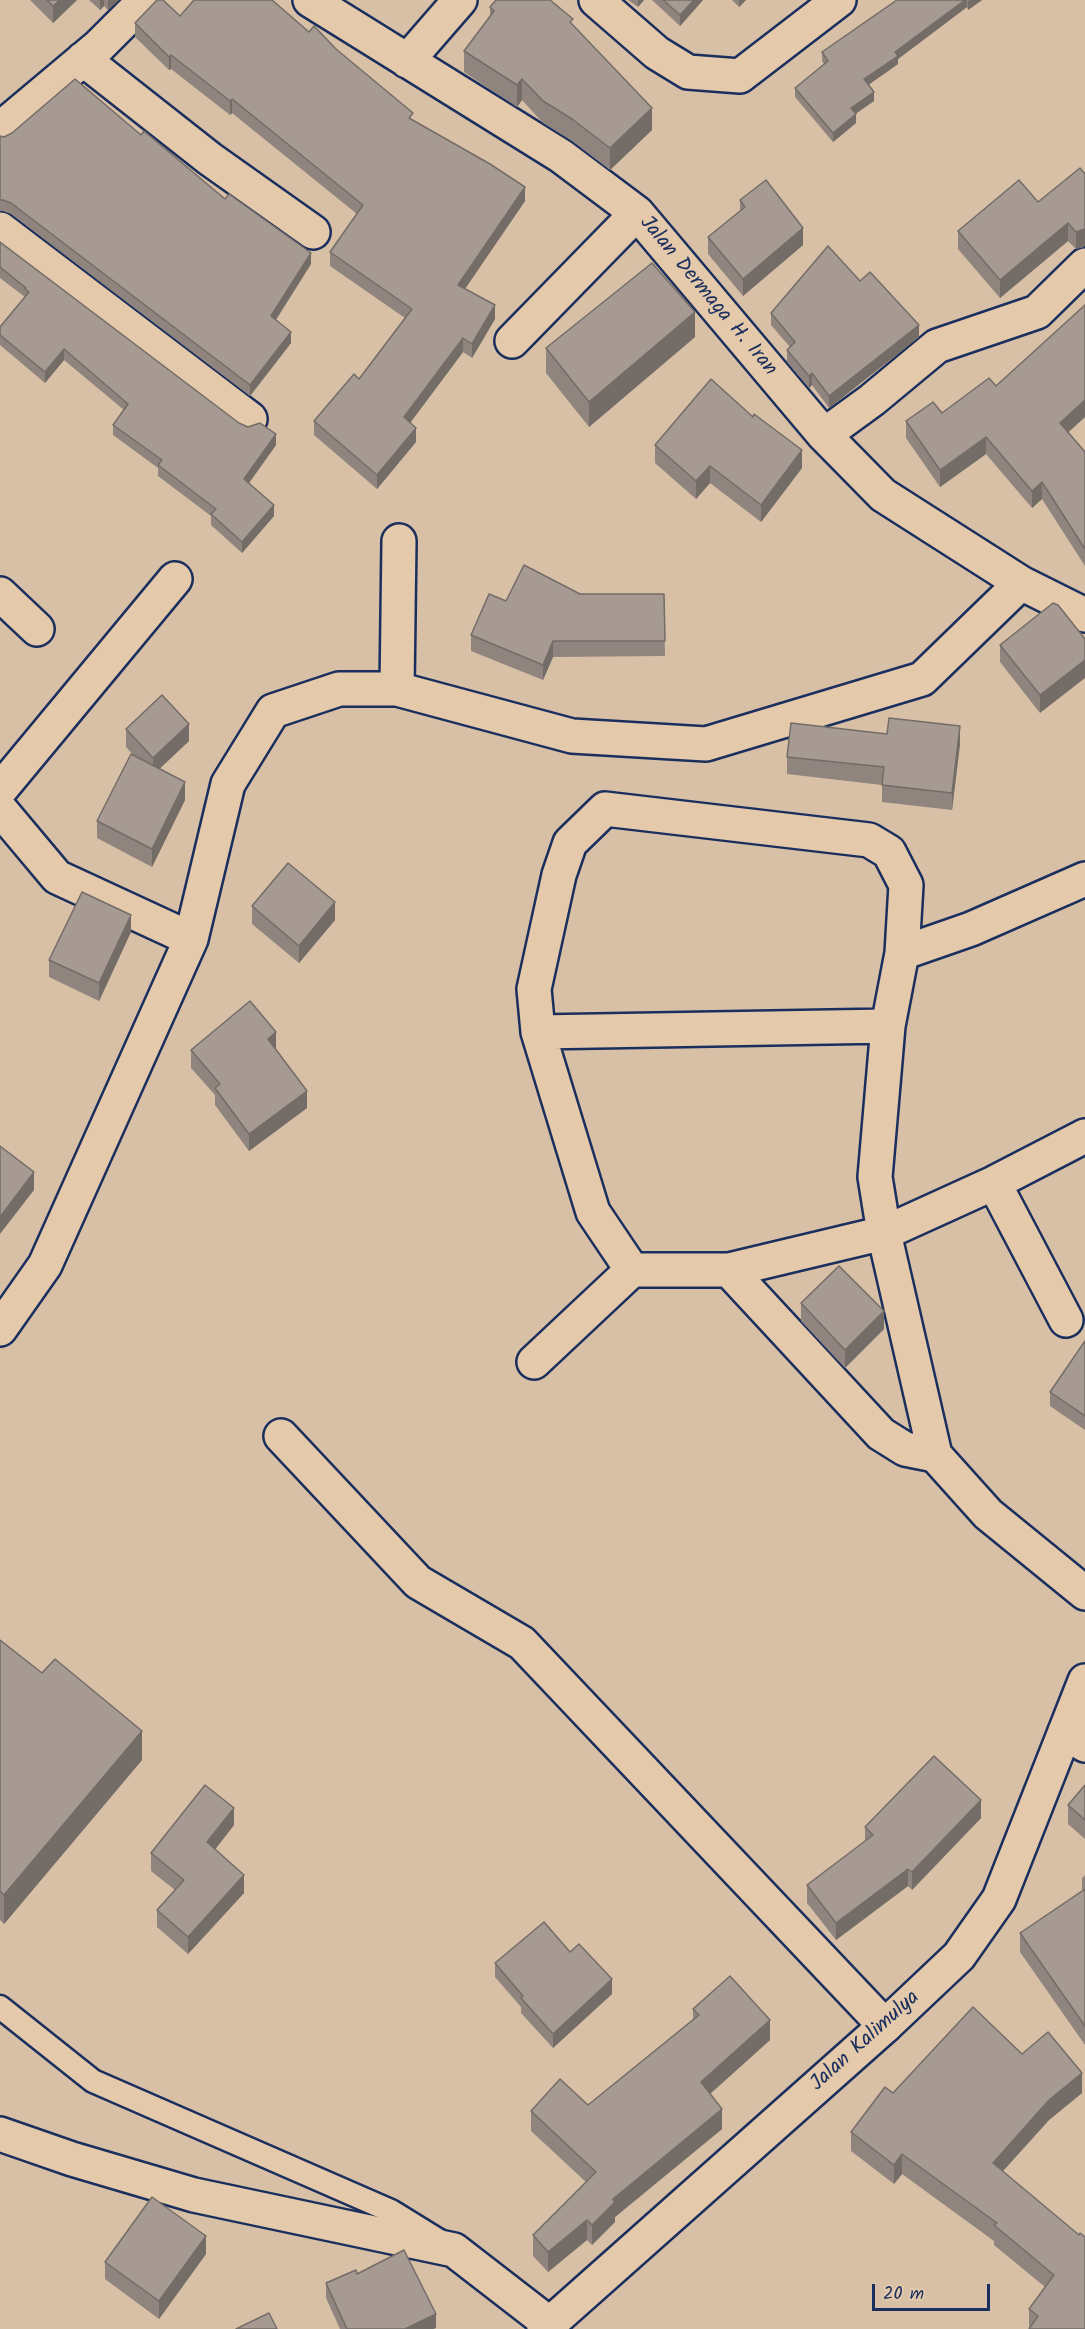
<!DOCTYPE html>
<html>
<head>
<meta charset="utf-8">
<style>
	body { margin:0 }
	#map { position:relative; width:1085px; height:2329px; overflow:hidden; background:#d8c0a6; font-family:Kalam,sans-serif }
	canvas { display:block }
	.scale { position:absolute; left:872px; top:2284px; width:118px; height:27px; box-sizing:border-box; border:3px solid #1b2f5e; border-top:0; padding-left:8px; font-size:18px; line-height:21px; white-space:nowrap; color:#1b2f5e; -webkit-text-stroke:4px #e4c9ab; paint-order:stroke }
</style>
</head>
<body>
<div id="map">
<canvas width="1085" height="2329"></canvas>
<div class="scale">20 m</div>
</div>
<script>
const c = document.querySelector('canvas').getContext('2d');
c.lineJoin = 'round';
function strokePath(path, color, width, dash) {
  c.strokeStyle = color;
  c.lineWidth = width;
  c.lineCap = dash ? 'butt' : 'round';
  c.setLineDash(dash || []);
  c.stroke(path);
}
function fillPath(path, color) {
  c.fillStyle = color;
  c.fill(path, 'evenodd');
}
function drawText(font, color, halo, rows, align = 'center') {
  c.font = font + ' Kalam,sans-serif';
  c.lineWidth = 4.5;
  c.setLineDash([]);
  c.textBaseline = 'middle';
  c.strokeStyle = halo;
  c.fillStyle = color;
  for (const [text, x, y, turn = 0] of rows) {
    c.save();
    c.translate(x, y);
    c.rotate((+turn || 0) * Math.PI / 180);
    c.textAlign = isNaN(turn) ? turn : align;
    if (halo) c.strokeText(text, 0, 0);
    c.fillText(text, 0, 0);
    c.restore();
  }
}
const lane = new Path2D(`
	M0,2007L93,2081L391,2211L438,2240`);
const street = new Path2D(`
	M310,0L561,156L637,213L824,435L883,495L1021,583L1085,615
	M596,0L657,53L688,72L740,76L839,0
	M83,59L210,159L313,232
	M407,61L460,0
	M0,129L99,46L145,0
	M0,229L250,419
	M512,341L637,213
	M824,435L872,400L937,346L1037,312L1085,265
	M0,594L37,629
	M397,689L399,541
	M0,790L175,579
	M0,809L57,877L191,939
	M902,953L971,929L1085,879
	M538,1032L888,1026
	M1085,1136L994,1183L884,1233L729,1270H632L593,1212L538,1032L534,989L559,875L570,843L605,809L869,840L889,852L906,885L902,953L888,1026L875,1177L884,1233L935,1455L988,1514L1085,1593
	M994,1183L1066,1320
	M729,1270L881,1434L905,1449L935,1455
	M0,1329L45,1265L191,939L228,784L273,711L339,689H397L572,736L706,744L922,679L1021,583
	M534,1362L632,1270
	M281,1436L418,1582L522,1643L885,2026
	M1065,1732L1085,1745
	M0,2134L72,2159L194,2195L454,2250L551,2325`);
const secondary = new Path2D(`
	M544,2329L885,2026L959,1956L999,1899L1085,1681`);
strokePath(lane, '#1b2f5e', 27);
strokePath(street, '#1b2f5e', 38);
strokePath(secondary, '#1b2f5e', 38);
strokePath(lane, '#e4c9ab', 22);
strokePath(street, '#e4c9ab', 33);
strokePath(secondary, '#e4c9ab', 33);
fillPath(new Path2D(`
	M30,0H77L53,23Z
	M89,0H119L108,10L104,6L100,10Z
	M628,0H644L638,7Z
	M652,0H703L680,26Z
	M732,0H746L739,7Z
	M897,0H982L968,10L967,7L898,59V64L868,85L874,101L855,114L856,123L833,142L795,97V88L824,64L822,61V52Z
	M490,7L573,25L652,130L610,170L572,141L543,123L522,100L517,107L464,72V51L490,16Z
	M180,16L309,32L336,49L413,120L525,201L465,289L495,319L472,358L463,352L410,423L416,442L377,489L314,435V421L359,379L405,318L330,266V252L357,214L232,113L230,115L171,69L169,70L135,37V23Z
	M141,135L311,264L276,320L291,343L250,396L11,214L3,211H0V136Z
	M1080,168L1084,247L1076,249L1068,241L1000,298L958,249V231L1038,202Z
	M740,200L803,245L743,296L708,254V237L740,211Z
	M0,242L239,423L276,445L249,483L274,516L242,553L211,525V516L158,476V468L113,435V425L124,410L64,360L45,383L0,345V327L25,297L0,278Z
	M860,281L919,337L829,408L812,385L809,388L787,362V350L790,347L771,325V313Z
	M695,337L589,427L546,373V348Z
	M996,386L1085,417L1068,432L1085,452V566L1042,499L1032,508L986,454L940,487L906,438V421L942,413Z
	M655,445L802,468L761,522L710,483L696,499L655,463Z
	M580,594H664L665,656L553,657L543,680L471,651V635L506,601Z
	M1053,603L1040,713L1000,662V645Z
	M126,729L189,741L159,769L185,800L152,867L97,838V821L135,757L126,747Z
	M960,744L952,810L882,802V785L787,774V757Z
	M252,906L335,920L299,963L252,924Z
	M131,932L99,1001L49,977V960Z
	M191,1050L307,1108L249,1151L215,1105V1095L191,1068Z
	M801,1303L884,1329L845,1368L801,1321Z
	M1085,1341V1430L1050,1406V1392Z
	M0,1640L142,1760L4,1924L0,1920Z
	M1085,1785V1839L1068,1824V1805Z
	M981,1818L912,1890L908,1886L836,1940L807,1903V1885L865,1842V1827Z
	M234,1825L215,1849L244,1893L188,1954L157,1927V1910L175,1890L151,1871V1853Z
	M1085,1875V2045L1020,1952V1933L1082,1891V1878Z
	M570,1952L612,1994L553,2048L521,2013V2007L495,1977V1963Z
	M693,2009L770,2040L710,2094L722,2129L615,2217V2222L592,2245L587,2240L548,2272L533,2256V2235L586,2182L531,2131V2111L588,2105L693,2019Z
	M893,2093H1082L1049,2120L1003,2171L1085,2329L1029,2328V2309L1045,2287L994,2245V2241L902,2174L894,2184L851,2151V2132Z
	M206,2254L159,2319L105,2279V2262Z
	M357,2274L436,2328L433,2329H340L326,2298V2283Z`), '#8f847e');
fillPath(new Path2D(`
	M60,0H77L53,23V6Z
	M100,0H104V6L100,10Z
	M108,0H119L108,10Z
	M638,0H644L638,7Z
	M694,0H703L680,26V15Z
	M739,0H746L739,7Z
	M965,0H967V7L898,59V64L864,88V79L895,52Z
	M970,0H982L968,10V1Z
	M171,55V69L169,70V57Z
	M522,79V100L517,107V85Z
	M874,92V101L851,117V108Z
	M232,99V113L230,115V101Z
	M652,108V130L610,170V148Z
	M856,114V123L833,142V133Z
	M525,187V201L458,299V285Z
	M1068,223V241L1000,298V280Z
	M803,228V245L743,296V279Z
	M1085,229V246L1076,249V232Z
	M311,253V264L271,327V316Z
	M495,305V319L472,358V344Z
	M695,312V337L589,427V402Z
	M919,325V337L829,408V396Z
	M291,332V343L250,396V385Z
	M463,338V352L404,431V417Z
	M64,349V360L45,383V372Z
	M812,373V385L809,388V376Z
	M1085,400V417L1060,440V423Z
	M416,428V442L377,489V475Z
	M276,434V445L244,490V479Z
	M986,437V454L940,487V470Z
	M802,450V468L761,522V505Z
	M710,466V483L696,499V481Z
	M1042,482V499L1032,508V491Z
	M274,505V516L242,553V542Z
	M553,641V657L543,680V665Z
	M1085,660V678L1040,713V695Z
	M189,724V741L153,775V758Z
	M960,726V744L952,810V793Z
	M185,782V800L152,867V849Z
	M335,902V920L299,963V946Z
	M131,915V932L99,1001V983Z
	M276,1032V1050L268,1039Z
	M307,1091V1108L249,1151V1134Z
	M34,1172V1190L0,1234V1217Z
	M884,1311V1329L845,1368V1350Z
	M142,1731V1760L4,1924V1895Z
	M981,1800V1818L912,1890V1872Z
	M234,1808V1825L207,1860V1842Z
	M908,1869V1886L836,1940V1923Z
	M244,1875V1893L188,1954V1937Z
	M612,1979V1994L553,2048V2034Z
	M770,2020V2040L701,2102V2082Z
	M1082,2073V2093L1049,2120L993,2182V2163L1049,2100Z
	M722,2109V2129L615,2217V2222L592,2245V2225L613,2199Z
	M902,2154V2174L894,2184V2165Z
	M587,2220V2240L548,2272V2252Z
	M206,2236V2254L159,2319V2301Z
	M436,2314V2328L433,2329H405Z`), '#746c67');
const building = new Path2D(`
	M47,0H60L53,6Z
	M157,0H163L180,16L194,0H272L309,32L314,26L336,49L413,113L409,118L490,164L525,187L458,285L495,305L472,344L463,338L404,417L416,428L377,475L314,421L354,374L359,379L412,309L330,252L363,205L232,99L230,101L171,55L169,57L135,23Z
	M496,0H550L573,19L570,22L652,108L610,148L572,119L543,101L522,79L517,85L464,51L494,11L490,7Z
	M663,0H694L680,15Z
	M897,0H965L895,52L898,56L864,79L874,92L851,108L856,114L833,133L795,88L828,61L822,52Z
	M75,79L141,135L144,131L225,199L229,194L311,253L271,316L291,332L250,385L11,203L3,200H0V136L4,137L12,133Z
	M1080,168L1085,174V229L1076,232L1068,223L1000,280L958,231L1019,180L1038,202Z
	M766,180L803,228L743,279L708,237L745,207L740,200Z
	M0,242L239,423L248,427L260,423L276,434L244,479L274,505L242,542L211,514L216,509L158,465L162,460L113,425L128,404L64,349L45,372L0,335V327L29,292L25,289L26,288L0,267Z
	M828,246L860,281L870,272L919,325L829,396L812,373L809,376L787,350L795,342L771,313Z
	M652,263L695,312L589,402L546,348Z
	M1085,305V400L1060,423L1085,452V549L1042,482L1032,491L986,437L940,470L906,421L933,402L942,413L989,378L996,386Z
	M711,379L753,417L754,414L802,450L761,505L710,466L696,481L655,445Z
	M524,565L580,594H664L665,641H553L543,665L471,635L489,594L506,601Z
	M1053,603L1058,605L1085,639V660L1040,695L1000,645Z
	M162,695L189,724L153,758L126,729Z
	M889,718L960,726L952,793L882,785L884,767L787,757L791,723L887,734Z
	M131,754L185,782L152,849L97,821Z
	M288,863L335,902L299,946L252,906Z
	M82,892L131,915L99,983L49,960Z
	M250,1001L276,1032L268,1039L307,1091L249,1134L215,1088L220,1084L191,1050Z
	M0,1146L34,1172L0,1217Z
	M839,1266L884,1311L845,1350L801,1303Z
	M1085,1341V1416L1050,1392Z
	M0,1640L42,1673L55,1659L142,1731L4,1895L0,1891Z
	M934,1756L981,1800L912,1872L908,1869L836,1923L807,1885L873,1835L865,1827Z
	M205,1785L234,1808L207,1842L244,1875L188,1937L157,1910L184,1880L151,1853Z
	M1085,1785V1820L1068,1805Z
	M1085,1889V2026L1020,1933Z
	M544,1922L570,1952L579,1944L612,1979L553,2034L521,1998L523,1996L495,1963Z
	M730,1976L770,2020L701,2082L722,2109L613,2199L615,2202L592,2225L587,2220L548,2252L533,2235L596,2172L531,2111L560,2079L588,2105L699,2015L693,2009Z
	M973,2007L1022,2054L1048,2032L1082,2073L1049,2100L993,2163L1079,2235L1080,2233L1085,2237V2329H1029L1038,2316L1029,2309L1054,2275L994,2225L997,2223L902,2154L894,2165L851,2132L885,2087L893,2093Z
	M152,2197L206,2236L159,2301L105,2262Z
	M404,2250L436,2314L405,2329H347L326,2283L356,2270L357,2274Z
	M269,2313L277,2329H236Z`);
fillPath(building, '#a69a93');
strokePath(building, '#746c67', 1.5);
drawText('21px', '#1b2f5e', '#e4c9ab', [
	["Jalan Dermaga H. Iran",707,297,50],
	["Jalan Kalimulya",866,2042,-42]
]);
</script>
</body>
</html>
